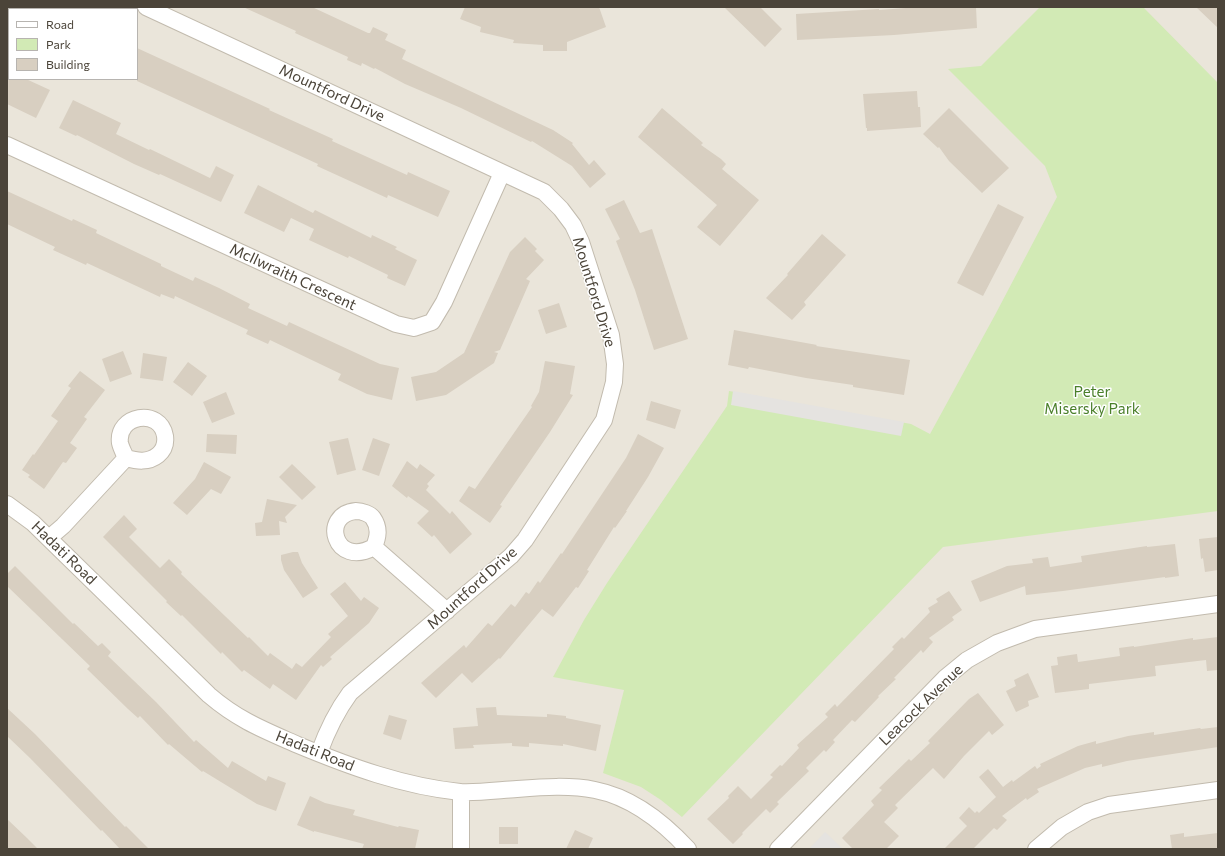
<!DOCTYPE html>
<style>
body{margin:0}
#map{position:relative;width:1225px;height:856px;overflow:hidden;background:#f6f3ec;font-family:Commissioner,sans-serif}
canvas{display:block}
.frame{position:absolute;inset:0;border:8px solid #4b4439;pointer-events:none}
.legend{position:absolute;left:8px;top:8px;width:130px;height:72px;box-sizing:border-box;background:#fff;border:1px solid #b7b4b0;margin:0;padding:5px 7px;list-style:none;font-size:12px;color:#4b4439}
.legend li{display:flex;align-items:center;gap:8px;height:20px}
.legend b{width:20px;border:1px solid #b7b4b0}
</style>
<div id="map">
<canvas width="1225" height="856"></canvas>
<div class="frame"></div>
<ul class="legend">
<li><b style="height:5px;background:#fff"></b>Road</li>
<li><b style="height:11px;background:#d2eab5"></b>Park</li>
<li><b style="height:11px;background:#d8cfc1"></b>Building</li>
</ul>
</div>
<script>
const g = document.querySelector('canvas').getContext('2d');
g.lineJoin = 'round';
function paint(path, color) {
  g.fillStyle = color;
  g.fill(path, 'evenodd');
}
function stroke(path, color, width, dash) {
  g.strokeStyle = color;
  g.lineWidth = width;
  g.lineCap = dash ? 'butt' : 'round';
  g.setLineDash(dash || []);
  g.stroke(path);
}
function write(font, color, halo, rows, align = 'center') {
  g.font = font + ' Commissioner,sans-serif';
  g.lineWidth = 3;
  g.setLineDash([]);
  g.textBaseline = 'middle';
  g.strokeStyle = halo;
  g.fillStyle = color;
  for (const [text, x, y, turn = 0] of rows) {
    g.save();
    g.translate(x, y);
    g.rotate((+turn || 0) * Math.PI / 180);
    g.textAlign = isNaN(turn) ? turn : align;
    if (halo) g.strokeText(text, 0, 0);
    g.fillText(text, 0, 0);
    g.restore();
  }
}
const residential = new Path2D(`
 M7 7H1218V849H7ZM9 9H137V79H9Z`);
const green = new Path2D(`
 M1040 7H1143L1218 83V511L943 547 682 817 661 800 641 787 603 773 624 690 553 677 584 620 607 583 727 406 729 391 911 424 930 434 995 315 1057 197 1045 166 948 69 981 66Z`);
const parking = new Path2D(`
 M733 391 904 422 901 436 731 405Z
 M825 832 843 849H809Z`);
const building = new Path2D(`
 M243 7H312L368 33H370L373 27 388 34 385 40 406 50 402 59 553 130 573 143 572 144 589 165 594 160 606 174 590 188 572 166 532 141 531 142 461 108 405 84 375 68 374 69 362 63 361 66 347 60 348 57 295 33 296 31Z
 M465 7H539V8L599 7 606 27 567 42V51H543V45L513 43 514 40 480 32 481 27 460 19Z
 M724 7H760L782 29 765 47Z
 M919 7H976L977 28 894 35 797 40 796 14 879 9V10Z
 M1196 7H1218V28Z
 M137 48 270 109 269 110 333 139 332 141 407 175 408 172 450 191 438 217 388 195 387 198 317 166 318 164 137 81Z
 M7 79H26L50 90 36 118 7 104Z
 M917 91 918 107H920L921 127 867 131V128H866L863 94Z
 M73 100 121 123 116 134 149 150 150 149 210 178 216 166 234 175 221 202 160 174 159 175 134 164 77 135 76 136 59 128Z
 M662 108 703 143 701 145 721 159 726 164 722 169 759 200 720 246 697 227 717 205 638 137Z
 M949 108 1009 168 982 193 949 161 939 147 938 148 923 134Z
 M258 185 313 213 315 210 371 238 372 235 397 247 395 249 417 260 405 286 387 278 388 275 349 256 348 258 309 240 314 229 291 218 284 232 244 213Z
 M7 191 72 221 73 219 97 230 96 233 161 264V266L193 281 195 277 219 288 250 304 248 308 287 326 289 322 380 364 399 368 392 400 367 394 338 380 341 374 270 340 268 344 246 334 248 330 175 296 174 299 161 294 160 297 87 263 86 265 53 250 55 247 7 224Z
 M624 200 640 233 652 229 688 339 654 350 635 290 616 241 620 239 605 209Z
 M998 204 1024 217 983 296 957 283Z
 M822 234 846 255 804 302 806 305 792 320 766 298 788 275 787 274Z
 M525 237 537 249 535 251 544 260 526 279 530 281 500 350 494 352 498 353 494 363 446 395 416 401 411 377 436 372 464 353 510 252Z
 M559 303 567 327 546 334 538 310Z
 M734 330 817 345 816 346 910 360 904 395 853 387V385L806 378 749 367 748 369 728 365Z
 M123 351 132 374 110 382 102 359Z
 M143 353 167 357 163 381 140 378Z
 M545 361 575 366 570 394 573 395 550 432 500 505 502 506 490 523 459 501 469 486 475 489 532 407 531 406 539 392Z
 M188 362 207 376 192 396 173 382Z
 M80 371 105 390 84 417 87 419 70 443 77 448 66 463 63 462 44 489 28 477 30 475 22 470 33 454 34 455 58 421 51 416 71 388 68 386Z
 M226 392 235 414 212 423 203 402Z
 M651 401 681 410 675 429 646 420Z
 M207 434 237 435 236 454 206 452Z
 M638 434 664 448 648 477 626 511H627L615 528 614 527 587 570 589 571 578 588 576 587 553 617 542 609 500 659 499 658 472 683 462 673 436 698 421 683 464 645 466 648 488 623 492 626 511 604 515 607 526 592 529 594 538 581 540 583 561 553 562 554 626 458Z
 M348 438 356 470 337 475 329 442Z
 M373 438 390 444 379 476 362 470Z
 M407 461 417 469 420 464 435 475 427 484 429 486 426 490 450 514 452 511 472 534 450 554 434 535 432 537 417 523 429 511 408 496 407 498 392 486Z
 M204 462 231 477 221 494 211 489 187 515 173 503 195 479Z
 M292 464 316 487 302 500 279 477Z
 M267 499 297 505 285 517 287 523 279 521 280 535 256 536 255 523 262 522Z
 M124 515 137 529 129 537 160 568 169 559 182 572 181 574 248 638 249 637 268 656 270 653 292 669 296 663 302 667 331 637 328 634 348 616 330 594 345 582 361 601 364 597 379 608 369 623 330 657 332 659 323 667 321 665 296 700 273 684 270 689 244 670 242 672 222 652 221 654 182 615 181 616 166 602 167 601 103 537Z
 M1218 537V570L1205 572 1203 558 1201 559 1199 539Z
 M1175 544 1179 576 1165 578V577L1063 591 1026 595 1025 586 980 602 971 581 1007 566 1033 563 1032 559 1048 557 1050 567 1082 562 1081 556 1147 546V547Z
 M293 552H298L302 563 318 588 303 598 284 570 281 560V555Z
 M15 566 73 624 74 623 98 646 102 643 111 652 108 656 156 702 194 742 196 740 228 768 232 761 266 781 268 776 286 783 276 811 257 804 203 771 202 772 169 744 168 745 140 716 138 718 128 709 87 669 90 666 7 586V574Z
 M949 591 962 610 952 617 954 620 929 638 933 642 923 653 921 650 894 678 896 679 878 696 879 697 855 722 852 720 833 740 835 742 826 752 824 750 806 768 809 771 777 802 779 804 770 813 766 809 742 833 743 834 733 844 707 819 729 798 728 796 738 786 751 799 773 777 770 775 780 765 782 766 799 748 797 745 828 717 825 714 835 704 837 707 894 649 892 647 902 637 904 639 930 612 928 608 938 602 936 599Z
 M1218 637V670L1207 671 1206 660 1155 666 1156 676 1089 684V689L1055 693 1051 666 1058 665 1057 657 1077 654 1078 662 1120 656 1119 648 1134 646V647L1193 638V640Z
 M1028 673 1039 697 1028 701 1029 706 1016 712 1006 691 1016 686 1014 680Z
 M978 693 1004 725 992 735 989 731 964 756 944 779 933 768 895 805 898 808 884 822 899 836 886 849H853L842 838 874 805 871 801 882 790 879 788 909 759 911 761 930 743 928 741 969 699Z
 M496 707 497 715 547 717V714L566 716V718L601 725 596 751 563 744V746L529 743V747L512 746V743L473 745 474 748 455 749 453 728 478 726 476 708Z
 M7 708 35 734 125 827 126 826 149 849H120L102 830 101 831 30 758 7 736Z
 M389 715 407 720 401 740 383 734Z
 M1218 727V747L1127 761 1102 767V764L1085 768 1037 789 1039 792 1027 800 1026 798 1002 816 1007 820 997 830 994 828 973 849H944L967 826 959 818 969 807 975 813 977 811 979 813 996 797 979 777 988 769 1003 787 1012 780 1013 782 1035 766 1037 769 1041 766 1040 764 1078 746 1096 741V744L1128 736 1154 732V735L1200 728 1201 729Z
 M310 796 325 803 355 810 353 815 398 827 399 826 419 830 415 849H362L364 844 314 831V832L297 825Z
 M7 819 27 838 38 849H7Z
 M499 827H518V844H499Z
 M575 830 593 838 588 849H566Z
 M1184 833V837L1218 833V849H1172L1170 835Z`);
const minor = new Path2D(`
 M146 7 544 192 561 209 573 225 581 242 611 335 615 364 614 382 604 420 525 540 511 556 350 693C336 712 327 731 319 753
 M7 145 396 324 414 328 432 322 444 302 502 173
 M7 504 33 523 209 695C238 720 264 730 298 745 351 767 403 786 460 792 477 793 500 790 517 789 543 787 570 785 595 790 631 797 664 823 688 849
 M49 538 63 526 126 458C137 461 148 463 158 455 164 450 166 443 165 436 160 407 116 415 120 443 121 448 124 453 126 458
 M374 547C334 569 320 514 356 511 362 511 370 514 373 518 380 528 378 537 374 547L447 611
 M461 849V792
 M778 849 945 678 967 660 997 643 1035 629 1218 604
 M1036 849 1062 827 1088 812 1109 805 1218 790`);
const streetNames = [
 ["Mountford Drive",332,93,25],
 ["McIlwraith Crescent",293,277,25],
 ["Mountford Drive",594,292,73],
 ["Hadati Road",64,553,44],
 ["Mountford Drive",472,588,-42],
 ["Leacock Avenue",921,705,-44],
 ["Hadati Road",315,751,22]
];
const parkNames = [
 ["Peter",1092,392],
 ["Misersky Park",1092,409]
];
paint(residential, '#eae5da');
paint(green, '#d2eab5');
paint(parking, '#e5e3e0');
paint(building, '#d8cfc1');
stroke(minor, '#c2bbae', 18);
stroke(minor, '#fff', 16);
write('15px', '#4b4439', '#fff', streetNames);
write('15px', '#4a7f2a', '#fff', parkNames);
</script>
